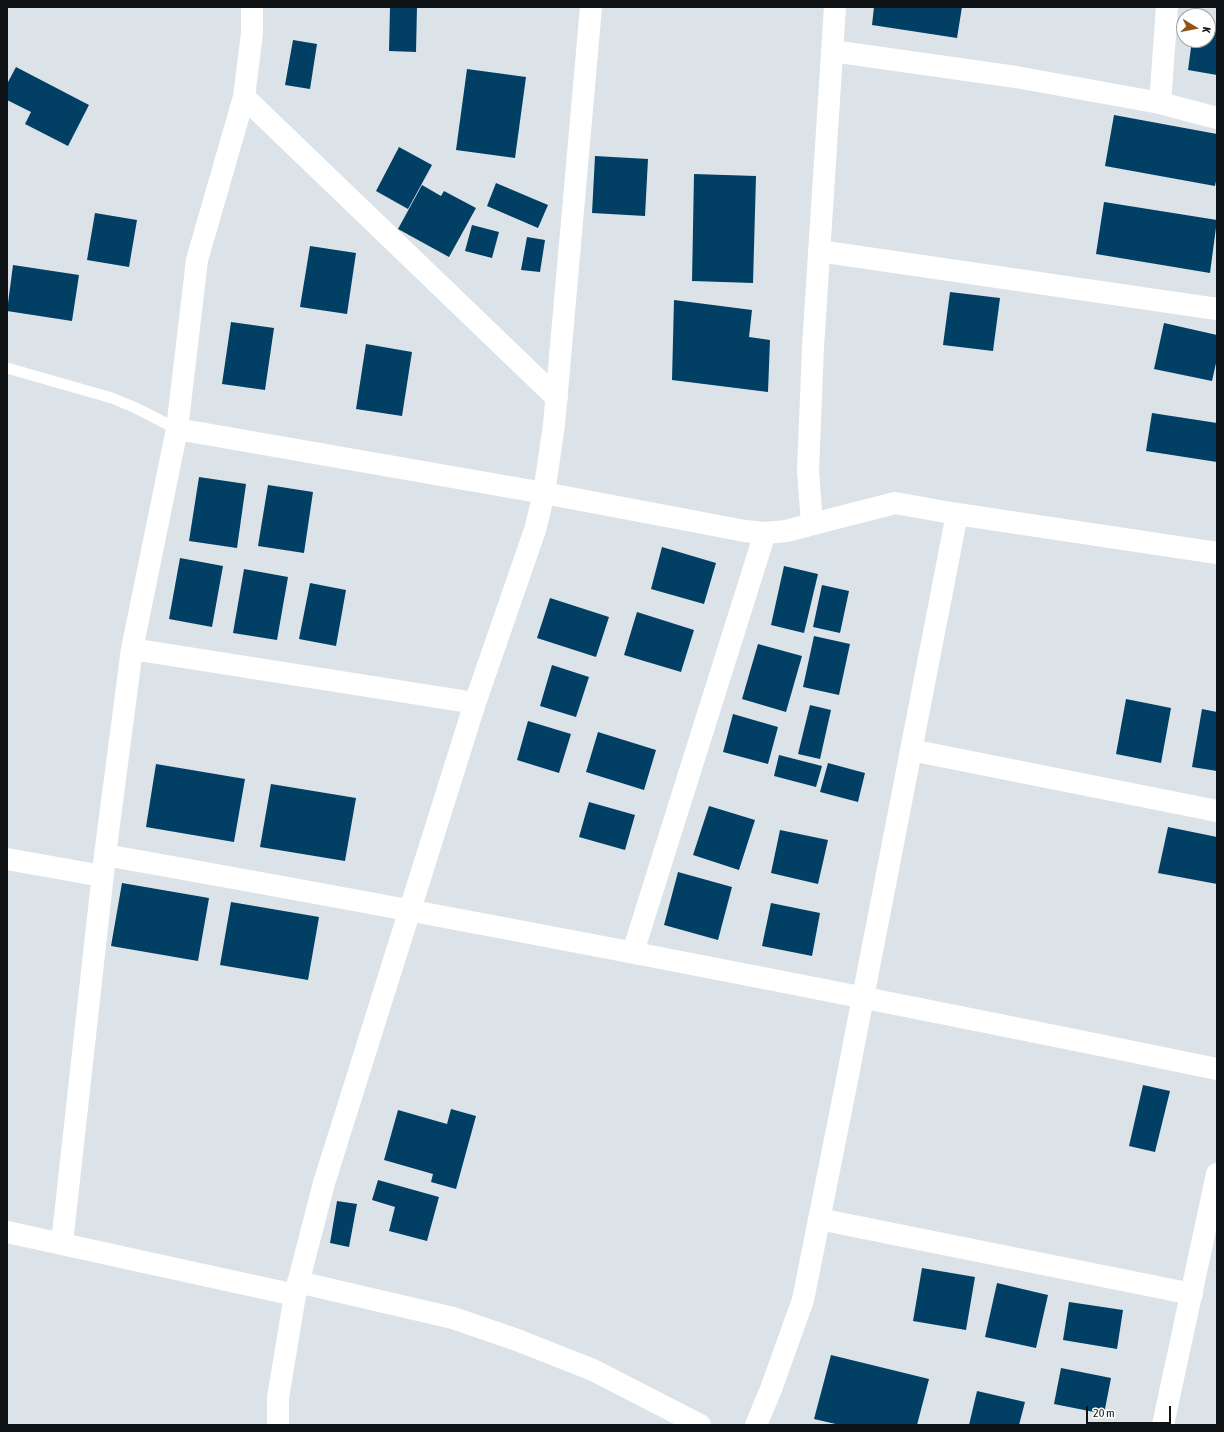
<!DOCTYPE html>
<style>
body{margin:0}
#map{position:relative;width:1224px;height:1432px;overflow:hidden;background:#dbe3e9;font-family:"Asap Condensed",sans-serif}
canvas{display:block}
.frame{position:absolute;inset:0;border:8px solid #101315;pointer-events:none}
.north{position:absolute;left:1176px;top:8px;width:40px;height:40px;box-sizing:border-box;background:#fff;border:1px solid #9fa1a1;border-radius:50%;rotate:100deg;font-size:11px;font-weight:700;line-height:16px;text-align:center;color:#101315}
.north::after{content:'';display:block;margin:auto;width:14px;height:18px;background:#8f5512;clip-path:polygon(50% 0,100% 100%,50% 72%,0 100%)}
.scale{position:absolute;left:1086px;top:1406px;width:85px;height:18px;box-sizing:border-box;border:2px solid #101315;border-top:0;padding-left:5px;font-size:12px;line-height:14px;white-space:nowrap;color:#101315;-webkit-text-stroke:3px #fff;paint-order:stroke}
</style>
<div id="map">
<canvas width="1224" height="1432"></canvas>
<div class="frame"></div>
<div class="north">K</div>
<div class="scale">20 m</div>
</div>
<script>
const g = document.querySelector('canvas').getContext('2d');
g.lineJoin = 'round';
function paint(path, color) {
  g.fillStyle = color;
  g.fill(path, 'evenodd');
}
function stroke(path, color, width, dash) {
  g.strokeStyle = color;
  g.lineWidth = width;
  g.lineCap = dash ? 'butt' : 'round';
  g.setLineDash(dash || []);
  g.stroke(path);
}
const building = new Path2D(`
 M390 7H417L416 52 389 51Z
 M874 7H962L957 38 872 25Z
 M1208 26 1217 28V75L1188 70 1192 40H1208Z
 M293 40 317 44 310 89 285 85Z
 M16 67 89 105 68 146 25 124 31 112 7 100V84Z
 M467 69 526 77 515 158 456 150Z
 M1114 115 1217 134V176L1215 186 1105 166Z
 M399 147 432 165 408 209 376 191Z
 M595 156 648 159 645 216 592 213Z
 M694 174 756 176 753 283 692 281Z
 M496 183 548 205 538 228 487 206Z
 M422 185 441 196 444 191 476 208 449 257 398 229Z
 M1104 202 1217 220 1210 273 1096 254Z
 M95 213 137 220 129 267 87 260Z
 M472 225 499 232 492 258 465 251Z
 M527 237 545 240 540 272 521 270Z
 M310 246 356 253 347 314 300 307Z
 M13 265 79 275 72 321 7 311Z
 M950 292 1000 298 993 351 943 345Z
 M674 300 752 310 749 337 770 340 768 392 672 380Z
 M231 322 274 328 265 390 222 384Z
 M1164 323 1217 335V359L1212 381 1154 369Z
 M366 344 412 352 402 416 356 409Z
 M1152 413 1217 423V462L1146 451Z
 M199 477 246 484 237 548 189 541Z
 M268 485 313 492 304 553 258 546Z
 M662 547 716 563 704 604 651 589Z
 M180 558 223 566 212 627 169 619Z
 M784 566 818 574 804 633 771 625Z
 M244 569 288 577 277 640 233 633Z
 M310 583 346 590 336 646 299 639Z
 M822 585 849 591 840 633 813 627Z
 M550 598 609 617 596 657 537 638Z
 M637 612 694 630 681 672 624 655Z
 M814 636 850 644 839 695 803 687Z
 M758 644 802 656 786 712 742 699Z
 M552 665 589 677 576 717 540 706Z
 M1126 699 1171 708 1161 763 1116 754Z
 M810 705 831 710 820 759 798 754Z
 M1202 709 1217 712V771L1192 767Z
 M733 714 778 727 768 764 723 752Z
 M528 721 571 734 559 773 517 760Z
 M598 732 656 750 644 790 586 772Z
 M779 755 822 766 816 787 774 776Z
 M828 763 865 773 858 802 820 792Z
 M156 764 245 779 234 842 146 827Z
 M271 784 356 798 345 861 260 847Z
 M589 802 635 815 625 850 579 837Z
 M709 806 755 820 739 870 693 855Z
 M1168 827 1217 837V884L1158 873Z
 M780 830 828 840 818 884 771 873Z
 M678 872 732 887 718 940 664 925Z
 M122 883 209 898 198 961 111 946Z
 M231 902 319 917 308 980 220 965Z
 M771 903 820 913 812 956 762 946Z
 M1143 1085 1170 1091 1155 1152 1129 1146Z
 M451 1109 476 1116 456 1189 431 1182 433 1174 384 1160 398 1110 447 1124Z
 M378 1180 439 1197 427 1241 389 1231 395 1207 372 1200Z
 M337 1201 357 1204 349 1247 330 1243Z
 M922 1268 975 1277 966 1330 913 1321Z
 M997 1283 1048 1295 1036 1348 985 1337Z
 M1069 1302 1123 1310 1117 1349 1063 1340Z
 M831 1355 929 1379 917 1425H840L814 1419Z
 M1061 1368 1111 1378 1104 1414 1054 1404Z
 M977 1391 1025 1402 1019 1425H969Z`);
const service = new Path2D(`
 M7 368 112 398 136 408 177 429`);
const minor = new Path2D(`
 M832 51 1016 77 1160 103 1217 118
 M244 97 557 398
 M1160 103 1167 7
 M819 251 1217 309
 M177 429 544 493 745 531 765 533 786 531 895 503 957 514 1217 553
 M812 524 808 471 813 347 835 7
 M132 649 475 703
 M911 750 1217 811
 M105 855C477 921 847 993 1217 1069
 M7 859 102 876
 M633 952 765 533
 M819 1219 1192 1294
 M7 1232 295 1295
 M62 1243 105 855 132 649 177 429 197 260 244 97 252 33V7
 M298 1282 453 1318 517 1340 593 1370 700 1425
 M278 1425V1398L295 1295 324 1183 475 703 535 530 544 493 554 425 591 7
 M756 1425 771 1389 803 1300 846 1085 957 514`);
const primary = new Path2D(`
 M1163 1425 1217 1174`);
paint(building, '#014064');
stroke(service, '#fff', 11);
stroke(minor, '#fff', 22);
stroke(primary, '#fff', 22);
</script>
